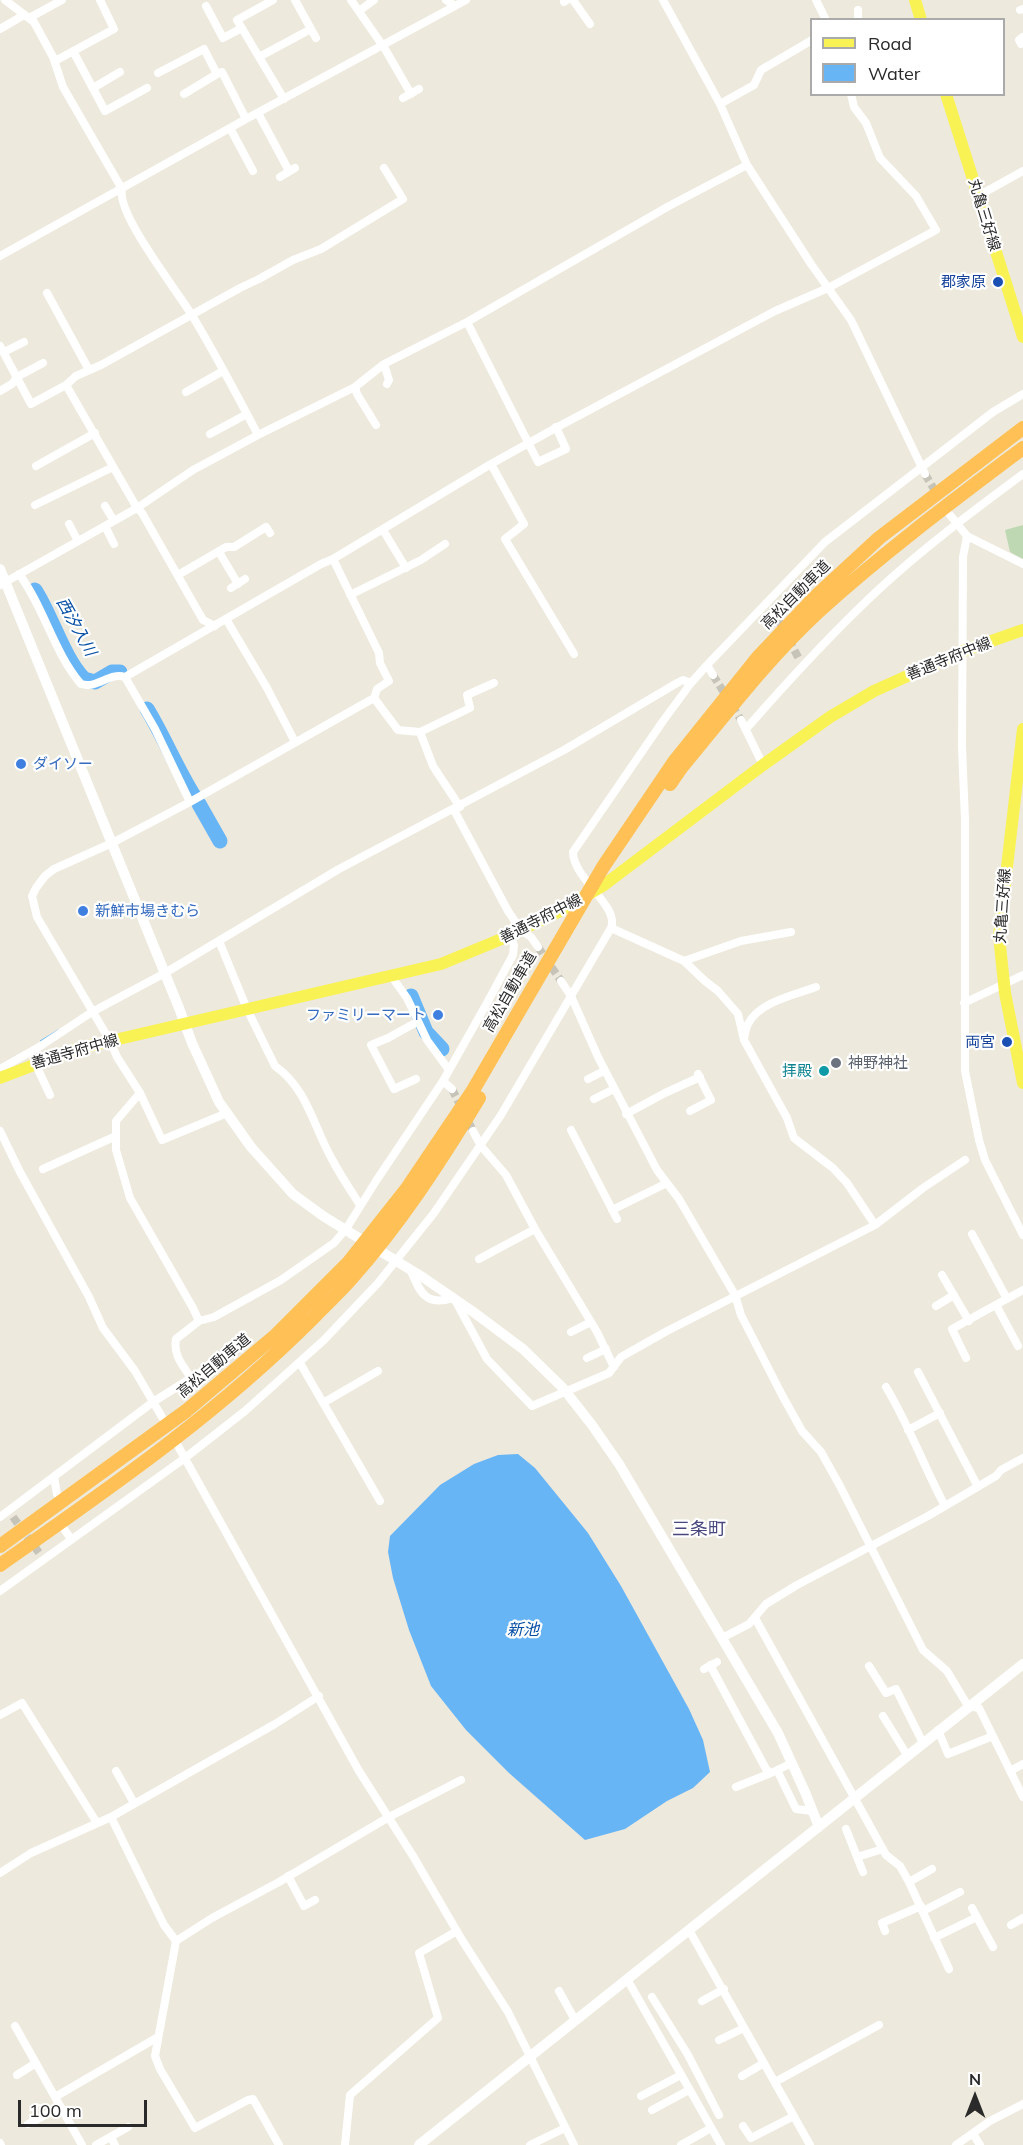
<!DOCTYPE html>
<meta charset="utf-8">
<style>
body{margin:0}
#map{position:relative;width:1023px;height:2145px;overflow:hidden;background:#ede9dc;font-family:Mulish,sans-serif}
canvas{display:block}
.legend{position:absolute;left:810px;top:18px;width:195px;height:78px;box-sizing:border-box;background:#fff;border:2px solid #aaa;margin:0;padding:8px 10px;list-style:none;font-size:18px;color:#2a2a2a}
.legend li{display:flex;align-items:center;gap:12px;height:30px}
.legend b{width:30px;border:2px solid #aaa}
.north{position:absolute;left:945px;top:2067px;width:60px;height:60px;-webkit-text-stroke:4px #fff;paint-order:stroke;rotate:0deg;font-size:16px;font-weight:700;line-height:24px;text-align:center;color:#2a2a2a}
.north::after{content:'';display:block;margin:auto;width:21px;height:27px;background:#2a2a2a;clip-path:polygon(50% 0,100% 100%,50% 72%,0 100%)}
.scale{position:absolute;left:18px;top:2100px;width:129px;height:27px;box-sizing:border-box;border:3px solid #2a2a2a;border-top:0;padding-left:8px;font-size:18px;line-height:21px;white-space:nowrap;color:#2a2a2a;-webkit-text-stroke:4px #fff;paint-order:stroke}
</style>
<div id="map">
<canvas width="1023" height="2145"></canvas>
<ul class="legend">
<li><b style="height:8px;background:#f9f255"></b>Road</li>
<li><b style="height:16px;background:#68b5f6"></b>Water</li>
</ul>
<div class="north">N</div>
<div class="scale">100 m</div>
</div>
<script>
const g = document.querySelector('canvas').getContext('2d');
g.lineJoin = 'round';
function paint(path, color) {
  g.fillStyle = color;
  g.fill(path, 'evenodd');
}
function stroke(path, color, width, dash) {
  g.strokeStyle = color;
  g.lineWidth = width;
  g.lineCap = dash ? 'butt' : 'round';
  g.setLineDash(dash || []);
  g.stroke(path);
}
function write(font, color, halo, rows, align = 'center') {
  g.font = font + ' Mulish,"Noto Sans JP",sans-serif';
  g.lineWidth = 4.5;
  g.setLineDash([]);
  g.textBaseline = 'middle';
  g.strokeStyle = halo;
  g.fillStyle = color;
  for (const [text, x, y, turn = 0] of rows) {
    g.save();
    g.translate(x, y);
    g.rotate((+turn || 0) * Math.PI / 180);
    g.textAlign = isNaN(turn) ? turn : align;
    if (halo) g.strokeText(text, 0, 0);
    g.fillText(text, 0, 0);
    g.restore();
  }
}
const cemetery = new Path2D(`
 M1023 525V559L1010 552 1005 530Z`);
const water = new Path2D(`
 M518 1454 535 1468 588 1533 621 1586 689 1709 703 1740 710 1772 693 1788 667 1801 625 1829 585 1840 509 1773 466 1730 431 1686 409 1630 393 1578 388 1552 390 1536 440 1485 474 1464 498 1455Z`);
const stream = new Path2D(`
 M41 1041 59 1030`);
const river = new Path2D(`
 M35 590C52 616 63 657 84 679L95 682 112 672H120
 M147 709C164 737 176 767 194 796
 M199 804 220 841
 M411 996 426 1032 442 1049`);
const streetTunnel = new Path2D(`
 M925 474 938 496
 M772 608 799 659
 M713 675 741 720
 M538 947 561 981
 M452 1089 473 1131
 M13 1517 40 1554`);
const street = new Path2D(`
 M5 0 34 22 53 57 63 87 122 189C116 214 179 293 193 317 216 355 237 395 258 435
 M273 0 237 20 284 99
 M351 0 385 49 411 94
 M446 0 455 6
 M573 0 590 24
 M663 0 720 104 747 165 811 264 851 320 925 474
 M816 0 826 20
 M564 2 567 0
 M206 6 223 38 242 28
 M1020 10 1023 9
 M359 11 374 0
 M29 18 62 0
 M858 20V10
 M0 29 24 15
 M311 29 316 38
 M1021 44 1019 40 1023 37
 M73 51 105 111 147 88
 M259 57 311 29 295 0
 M55 61 114 29 100 0
 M158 73 204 49 217 74 222 72 246 119
 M93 88 120 72
 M184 94 217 74
 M403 98 419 89
 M720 104 754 85 761 70 812 40
 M258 113 289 171
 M230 128 253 171
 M280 177 295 168
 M978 196 1023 171
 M0 256 246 119 466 0
 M47 293 89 370
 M467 322 538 462 566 449 556 427
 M0 346 31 404 66 385 76 376 101 365 240 288 259 279 293 260 321 249 403 199 384 168
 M4 352 24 342
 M384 364 389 380 387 384
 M66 385 137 508 142 513 203 620 215 626
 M355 387 357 394 376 425
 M0 391 12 384 17 377 43 363
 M186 392 223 371
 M210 434 247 414
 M491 464 524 524 505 539 574 654
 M36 466 95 433
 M35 505 113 467
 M105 506 114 521
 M950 515 967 536 1023 564
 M69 524 78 541
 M105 526 114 544
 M383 530 406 568
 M967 536 963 557 962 747 965 820V1071L979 1140 985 1160 1023 1235
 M219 552 238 584
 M333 559 379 653 380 663 389 681 377 689 374 698 190 802 112 843 54 869 45 876 36 888 32 896 37 917 110 1041 117 1057 140 1093 116 1121V1150L130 1198 193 1308 199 1321 214 1317 281 1280 334 1243 346 1229 376 1181 443 1081 487 1003 513 955 514 945 510 935
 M19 574C44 607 54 653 81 684 98 689 109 672 125 677L321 564 333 559 491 464 552 430 775 311 828 288 936 230 916 196 880 158 866 123 854 107 851 94
 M178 575 226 547H234L266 527 270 533
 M0 585 137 508 193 470 258 435 355 387 384 364 467 322 669 206 747 165
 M231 588 245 579
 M350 595 421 560 445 544
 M226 619 267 688 295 742
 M707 665 713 675
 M125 677 155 729 190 802
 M374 698 398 730 420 732 433 766 460 807
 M741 720 763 765
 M746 729C788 681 830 635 876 592 922 549 973 511 1023 474
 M420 732 470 708 467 695 494 683
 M454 810 508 911 521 930 531 937 538 947
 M611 928 684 961 705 981 718 991 738 1014 744 1040 787 1118 794 1138 833 1168 847 1183 875 1225
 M219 941 247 1009 275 1066C308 1089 314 1129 333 1161 341 1176 351 1191 360 1205
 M684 961 741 941 791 932
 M392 977 407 998 427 1040 449 1070
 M561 981 571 996 598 1057 657 1170 679 1199 735 1295 741 1315 782 1395 802 1431 821 1452 840 1486 923 1650 947 1671 968 1706 979 1708 1023 1797
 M964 1003 1023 975
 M744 1038C745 1034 746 1028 748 1024 759 1002 794 995 816 987
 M35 1063 50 1095
 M0 1069 39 1047 92 1012 165 973 339 869 564 750 677 683 683 680 691 683
 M416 1079 394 1089 371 1045 388 1038 417 1022
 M588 1079 604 1071
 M443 1081 452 1089
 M140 1093 162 1140 227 1113
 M594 1099 614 1089
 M690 1111 711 1100 698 1074
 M626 1114 665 1093 700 1077
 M571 1130 617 1219
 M0 1131 20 1172 89 1297 103 1328 135 1371 162 1417
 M473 1131 481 1146 506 1175 535 1229 597 1332 614 1367
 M43 1169 116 1136
 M612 1210 667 1183
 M972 1234 1007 1299
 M479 1259 535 1229
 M410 1269C420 1292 425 1307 454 1298L487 1359 532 1406 609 1373 621 1357 667 1331 875 1225 923 1188 965 1160
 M942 1275 969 1321
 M996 1305 1018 1346
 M936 1306 954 1295
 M571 1332 591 1322
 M587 1358 606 1349
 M966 1358 952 1329 1023 1290
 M300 1363 380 1501
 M918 1372 978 1487
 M191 1378 208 1368
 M886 1387C909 1425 924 1467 945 1506
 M323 1403 378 1371
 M908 1430 940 1413
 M178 1446 359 1771 413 1856 462 1940 508 2012 574 2145
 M54 1477 57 1494
 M0 1517 153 1402 191 1378C182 1364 173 1355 176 1339L199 1321
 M64 1529 71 1539
 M0 1591 185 1458 245 1411 324 1340 378 1283 434 1213 501 1115 611 928C620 906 573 879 573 852L663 721 691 683 707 665 825 542 993 412 1023 394
 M755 1618 886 1855 900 1866 909 1882 949 1969
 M722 1638 749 1624 766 1604 797 1585 928 1516 996 1476 1001 1470 1023 1458
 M710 1665 766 1769 771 1773 792 1763
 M869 1666 886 1693 896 1689 923 1743
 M704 1669 717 1662
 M0 1715 22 1703 97 1823
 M883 1716 907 1755
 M938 1730 948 1754 993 1736
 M777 1770 796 1809 812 1811
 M116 1771 134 1803
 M1010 1771 1023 1764
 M736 1787 771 1773
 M111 1817 164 1925 176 1941 155 2056 160 2069 195 2128 248 2100 253 2099 279 2145
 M846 1829 863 1872
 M857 1857 883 1849
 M0 1873 31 1853 111 1817 275 1724 319 1696
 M288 1876 304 1906 315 1900
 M909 1882 932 1869
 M972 1908 993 1947
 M923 1911 960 1892
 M1011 1925 1023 1918
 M689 1930 810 2145
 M885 1931 882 1923 921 1906
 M934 1938 977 1917
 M176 1941 212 1918 279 1882 389 1817 461 1780
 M627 1979 721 2145
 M559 1991 575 2020
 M652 1997 688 2055 719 2115
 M702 2001 724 1989
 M15 2026 82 2145
 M719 2040 744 2028
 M17 2075 36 2063
 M742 2076 764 2063
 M775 2082 879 2025
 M641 2096 681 2075
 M55 2097 158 2037
 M652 2110 689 2090
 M28 2124 61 2107
 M743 2126 751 2138 794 2116
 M973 2134 980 2145
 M111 2137 115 2145
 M0 2143 1 2145
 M96 2145 128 2127
 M345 2145 350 2095 438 2018 419 1953 457 1931
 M530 2145 565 2128
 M681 2145 711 2128
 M956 2145 990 2121 1023 2104`);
const secondary = new Path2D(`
 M0 569 179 1008 192 1043 219 1102 251 1147 293 1194 323 1216 424 1278 472 1311 523 1349 563 1388 592 1425 619 1464 778 1733 805 1792 819 1827
 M419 2145 1023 1664`);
const primary = new Path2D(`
 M915 0 921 20
 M946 94 1023 337
 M1023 729 999 936 1005 993 1023 1083
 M0 1078 76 1049 441 964 504 938 562 910 604 885 763 765 830 717 874 691 963 651 1023 630`);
const highway = new Path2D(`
 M670 784 681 768C725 715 768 658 819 611 884 552 954 500 1023 448
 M0 1546 186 1411 276 1335 348 1263 408 1187 472 1092 603 867 674 762 759 656 814 598 879 538 1023 428
 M0 1565C111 1487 216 1415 313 1318 325 1305 339 1293 351 1279 400 1224 441 1161 479 1098`);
const markers = [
 [998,282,6,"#1a4fb4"],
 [21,764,6,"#3f7fe0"],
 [83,911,6,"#3f7fe0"],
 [438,1015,6,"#3f7fe0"],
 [1007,1042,6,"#1a4fb4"],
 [836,1063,6,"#6b7280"],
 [824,1071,6,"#0f9aa8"]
];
const streetNames = [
 ["丸亀三好線",984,215,73],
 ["高松自動車道",796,595,-45],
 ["善通寺府中線",949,659,-22],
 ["丸亀三好線",1003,906,-86],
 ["善通寺府中線",541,919,-27],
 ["高松自動車道",510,992,-60],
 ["善通寺府中線",75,1052,-16],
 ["高松自動車道",214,1366,-40]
];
const transitNames = [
 ["郡家原",986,282],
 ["両宮",995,1042]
];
const shopNames = [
 ["ダイソー",33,764],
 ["新鮮市場きむら",95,911],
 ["ファミリーマート",426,1015,"right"]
];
const worshipNames = [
 ["神野神社",848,1063]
];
const cultureNames = [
 ["拝殿",812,1071]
];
const waterNames = [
 ["西汐入川",76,627,61],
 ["新池",523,1630]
];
const quarterNames = [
 ["三条町",699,1530]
];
paint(cemetery, '#bdd8b2');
paint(water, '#68b5f6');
stroke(stream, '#68b5f6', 2);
stroke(river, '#68b5f6', 15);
stroke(streetTunnel, '#c6c3b8', 8, [8, 4]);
stroke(street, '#fff', 8);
stroke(secondary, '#fff', 10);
stroke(primary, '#f9f255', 12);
stroke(highway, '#ffc055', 14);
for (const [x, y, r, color] of markers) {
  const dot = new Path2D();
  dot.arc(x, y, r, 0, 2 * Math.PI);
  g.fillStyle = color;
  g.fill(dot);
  stroke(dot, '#fff', 2);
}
write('15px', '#2a2a2a', '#fff', streetNames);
write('15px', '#164399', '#fff', transitNames, 'right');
write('15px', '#366cbe', '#fff', shopNames, 'left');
write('15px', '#5b616d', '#fff', worshipNames, 'left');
write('15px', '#0d838f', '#fff', cultureNames, 'right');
write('italic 16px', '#054ea3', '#fff', waterNames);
write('18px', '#49487e', '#fff', quarterNames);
</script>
